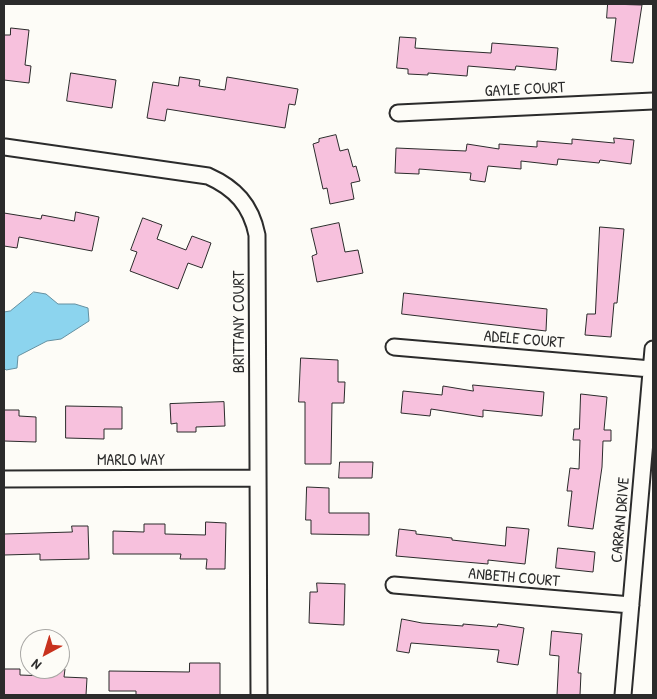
<!DOCTYPE html>
<style>
body{margin:0}
#map{position:relative;width:657px;height:699px;overflow:hidden;background:#fdfcf7;font-family:"Patrick Hand",sans-serif}
canvas{display:block}
.frame{position:absolute;inset:0;border:5px solid #2b2b2b;pointer-events:none}
.north{position:absolute;left:20px;top:629px;width:50px;height:50px;box-sizing:border-box;background:#fdfcf7;border:1px solid #a9a8a5;border-radius:50%;rotate:219deg;font-size:14px;font-weight:700;line-height:20px;text-align:center;color:#2b2b2b}
.north::after{content:'';display:block;margin:auto;width:18px;height:22px;background:#c8321e;clip-path:polygon(50% 0,100% 100%,50% 72%,0 100%)}
</style>
<div id="map">
<canvas width="657" height="699"></canvas>
<div class="frame"></div>
<div class="north">N</div>
</div>
<script>
const g = document.querySelector('canvas').getContext('2d');
g.lineJoin = 'round';
function paint(path, color) {
  g.fillStyle = color;
  g.fill(path, 'evenodd');
}
function stroke(path, color, width, dash) {
  g.strokeStyle = color;
  g.lineWidth = width;
  g.lineCap = dash ? 'butt' : 'round';
  g.setLineDash(dash || []);
  g.stroke(path);
}
function write(font, color, halo, rows, align = 'center') {
  g.font = font + ' "Patrick Hand",sans-serif';
  g.lineWidth = 4.5;
  g.setLineDash([]);
  g.textBaseline = 'middle';
  g.strokeStyle = halo;
  g.fillStyle = color;
  for (const [text, x, y, turn = 0] of rows) {
    g.save();
    g.translate(x, y);
    g.rotate((+turn || 0) * Math.PI / 180);
    g.textAlign = isNaN(turn) ? turn : align;
    if (halo) g.strokeText(text, 0, 0);
    g.fillText(text, 0, 0);
    g.restore();
  }
}
const water = new Path2D(`
 M34 292 46 294 58 304H75L88 308 89 321 61 339 47 341 18 356 17 368 6 370 4 368V312L10 311Z`);
const building = new Path2D(`
 M608 4 642 5 633 63 611 61 616 18H607Z
 M11 28 29 30 25 65 31 66 29 83 4 80V35H10Z
 M400 37 416 38 415 48 443 50 491 53 492 43 558 48 556 70 516 66 515 70 468 66 467 76 428 73V75L408 74V69L397 68Z
 M71 73 116 80 112 108 67 101Z
 M180 77 200 80 199 86 225 90 227 77 298 89 295 105 289 104 285 128 167 109 165 121 147 118 153 82 178 86Z
 M336 135 340 151 348 149 353 167 356 166 360 181 351 183 354 199 330 204 327 188 323 189 313 144 319 142V139Z
 M614 138 634 140 631 164 600 160 599 163 558 159 557 165 521 161V169L488 166 485 182 470 180 471 173 419 169V174L395 173 396 148 466 151 467 144 499 149V144L537 147V141L572 144V139L614 143Z
 M76 212 99 217 92 251 19 237 17 248 4 246V213L41 219 42 215 74 221Z
 M143 218 162 225 157 239 186 250 192 236 211 243 202 268 188 263 178 289 130 271 137 252 131 250Z
 M339 223 345 252 358 250 363 273 317 282 312 256 317 254 311 229Z
 M600 227 624 229 617 303H614L611 337 585 335 587 314H595Z
 M404 293 547 309 546 331 402 314Z
 M301 358 338 360V382H345L344 403H332L331 464H305V402H299Z
 M473 385 544 392 542 416 483 410V417L431 409 430 416 401 413 403 391 442 395 443 386 473 391Z
 M581 394 607 397 604 430H611V441H603L602 467 593 529 568 526 572 491H567L570 468 579 469 580 440H573L574 429H579Z
 M224 402 225 426 196 427V432H177V423L171 424 170 404Z
 M66 406 122 407V429H104V439L66 438Z
 M4 410H19V416L36 417V442L4 441Z
 M340 462H373L372 478H339Z
 M307 487 329 488V513H369V535L311 534V520H306Z
 M206 522 226 523 225 569H206L207 559H180L181 554H113V531L144 532V524H165V534L205 535Z
 M72 526H88L89 559 40 560V554L4 555V534L72 532Z
 M507 527 529 529 525 564 488 560V564L396 556 399 529 416 531V534L452 538V540L505 546Z
 M558 548 595 552 593 572 556 568Z
 M317 583 345 584 344 625 309 623 310 592H317Z
 M402 619 422 623 463 626V624L497 627 498 624 524 628 518 665 497 662 499 650 411 643 409 653 397 651Z
 M552 631 582 634 578 673H581L580 695H557L559 656 550 655Z
 M190 663H220V695H136V691H109V671L189 672Z
 M4 669H20V675L46 676 47 669H65L64 677 87 678 86 695H4Z`);
const street = new Path2D(`
 M398 113 653 101
 M5 147 208 176C235 188 251 205 257 235L259 695
 M394 347 651 369
 M4 479 258 478
 M394 585 631 605
 M623 695 653 349`);
const streetNames = [
 ["GAYLE COURT",525,90,-3],
 ["BRITTANY COURT",240,322,-90],
 ["ADELE COURT",524,340,5],
 ["MARLO WAY",131,461],
 ["CARRAN DRIVE",621,520,-85],
 ["ANBETH COURT",514,578,5]
];
paint(water, '#8cd4ee');
stroke(water, '#6590a0', 1);
paint(building, '#f7c1dd');
stroke(building, '#2b2b2b', 1);
stroke(street, '#2b2b2b', 19);
stroke(street, '#fdfcf7', 15);
write('16px', '#2b2b2b', '#fdfcf7', streetNames);
</script>
